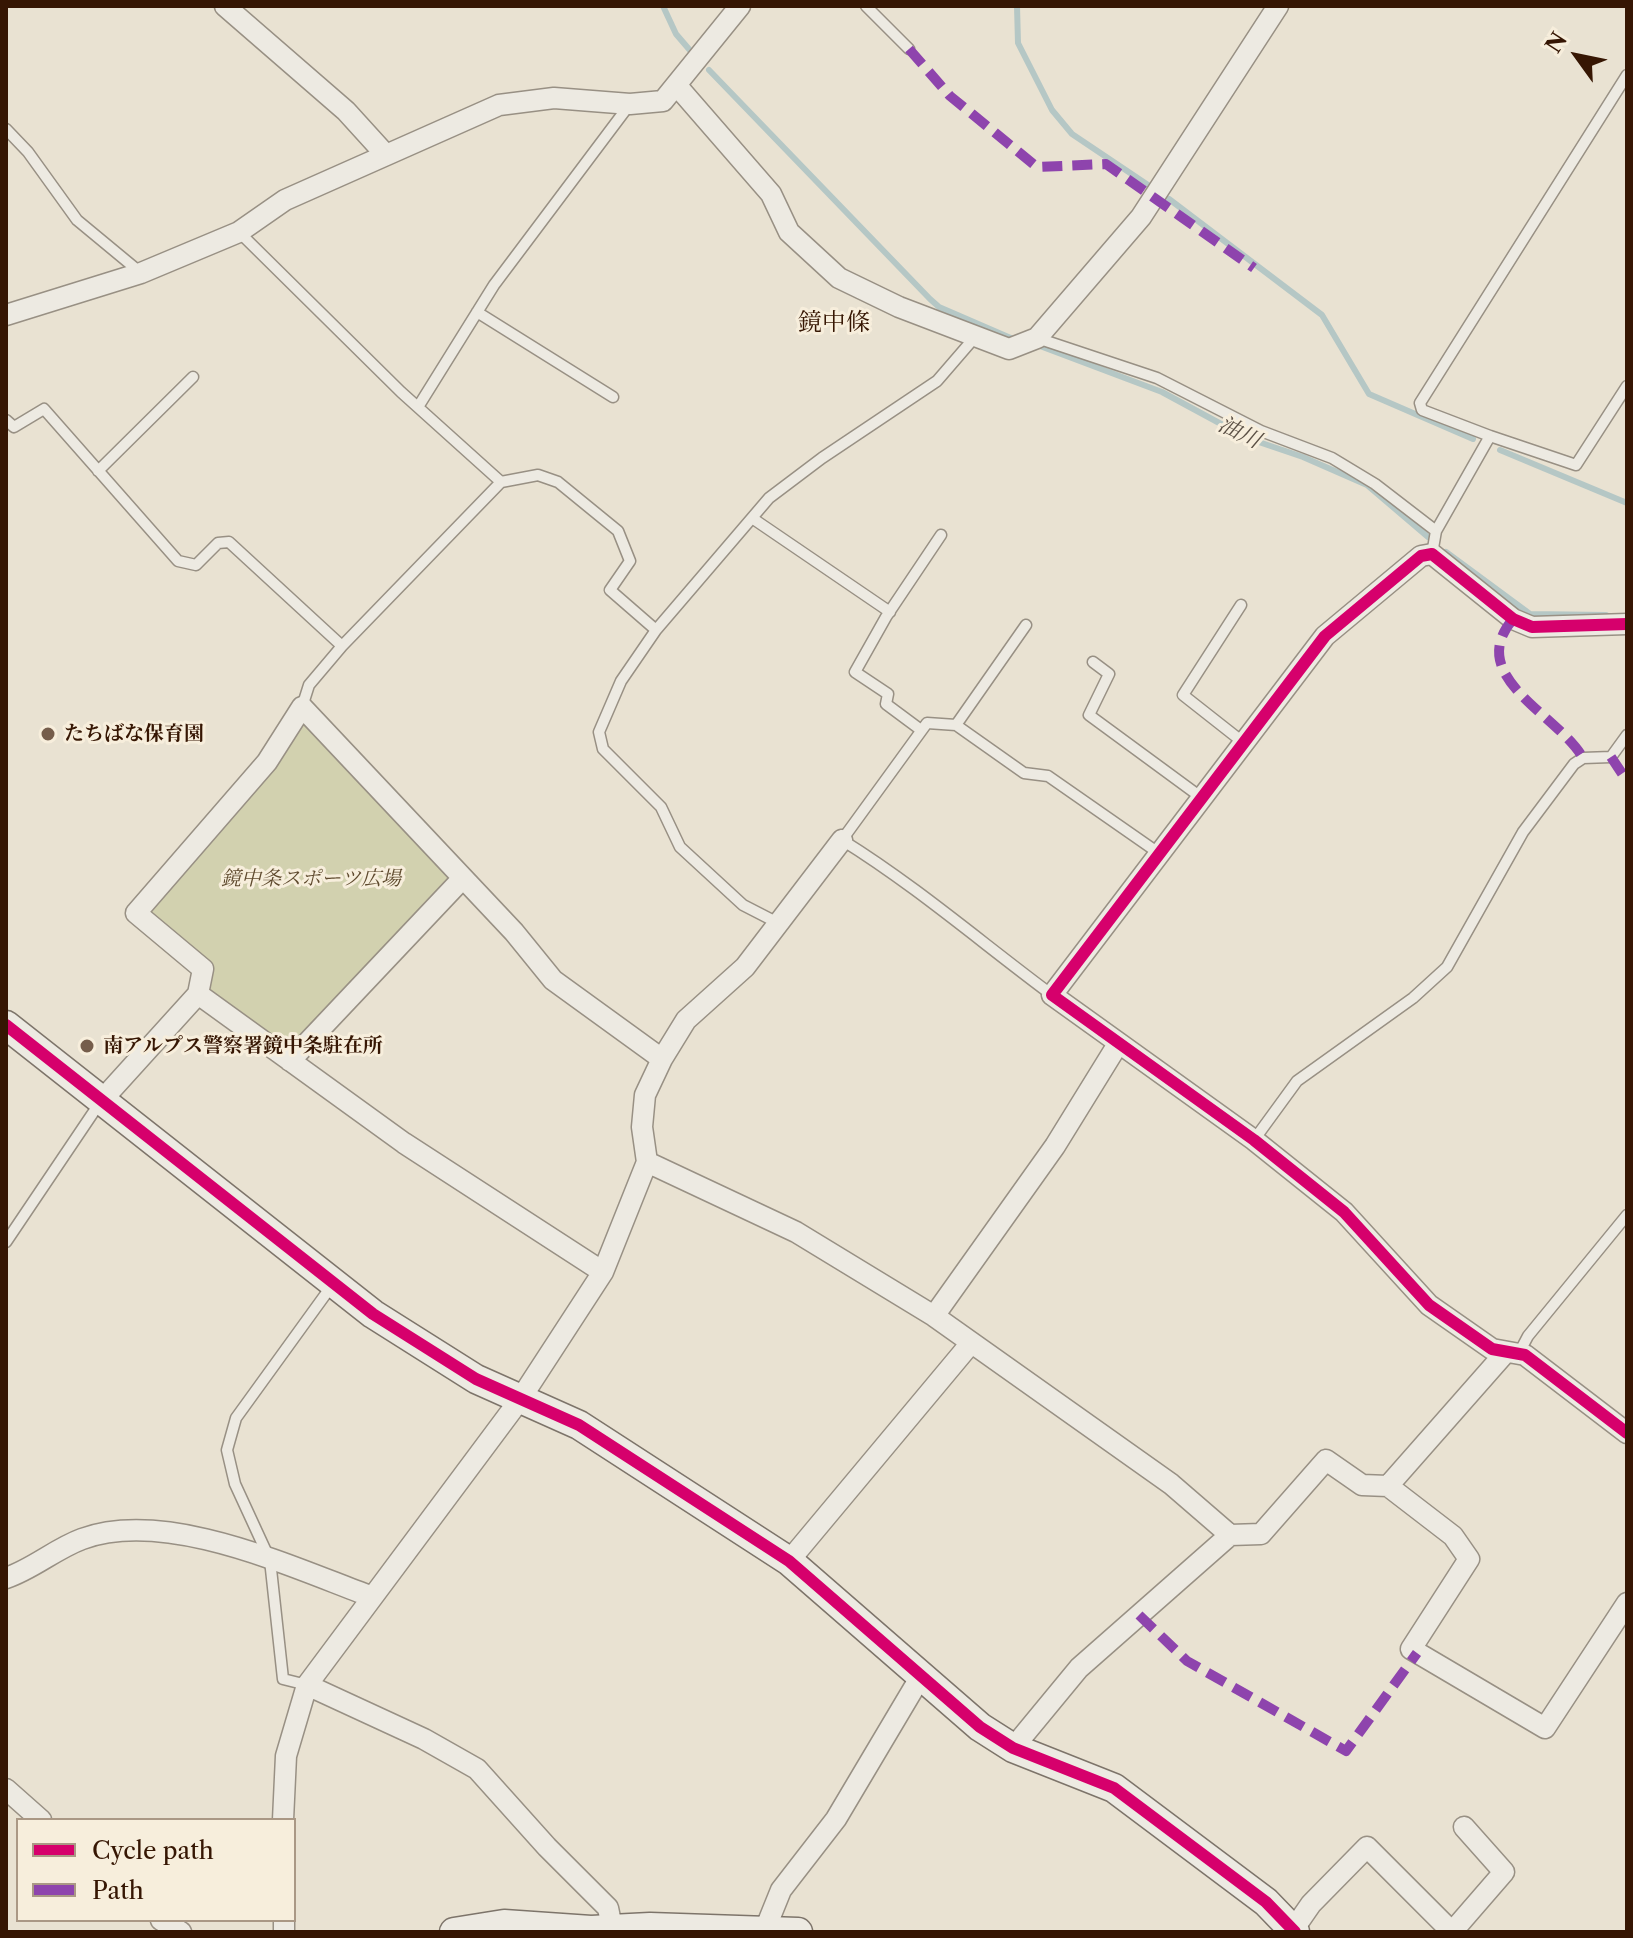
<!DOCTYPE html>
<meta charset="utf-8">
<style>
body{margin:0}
#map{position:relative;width:1633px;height:1938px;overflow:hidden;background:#e9e2d2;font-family:"Libre Caslon Text",serif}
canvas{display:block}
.frame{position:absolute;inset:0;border:8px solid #361603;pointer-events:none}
.legend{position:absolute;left:16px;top:1818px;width:280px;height:104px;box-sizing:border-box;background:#f7eedc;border:2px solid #aa9885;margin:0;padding:10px 14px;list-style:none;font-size:24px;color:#361603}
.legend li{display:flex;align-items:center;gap:16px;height:40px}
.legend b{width:40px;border:2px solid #aa9885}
.north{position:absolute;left:1537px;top:16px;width:80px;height:80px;-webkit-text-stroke:6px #f7eedc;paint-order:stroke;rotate:303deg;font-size:22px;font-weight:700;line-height:32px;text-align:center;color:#361603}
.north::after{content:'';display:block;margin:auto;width:28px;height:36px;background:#361603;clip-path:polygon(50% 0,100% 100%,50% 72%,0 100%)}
</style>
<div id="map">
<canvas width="1633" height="1938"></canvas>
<div class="frame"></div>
<ul class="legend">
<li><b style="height:10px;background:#d6006c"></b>Cycle path</li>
<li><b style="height:10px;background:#8e44ad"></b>Path</li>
</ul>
<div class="north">N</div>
</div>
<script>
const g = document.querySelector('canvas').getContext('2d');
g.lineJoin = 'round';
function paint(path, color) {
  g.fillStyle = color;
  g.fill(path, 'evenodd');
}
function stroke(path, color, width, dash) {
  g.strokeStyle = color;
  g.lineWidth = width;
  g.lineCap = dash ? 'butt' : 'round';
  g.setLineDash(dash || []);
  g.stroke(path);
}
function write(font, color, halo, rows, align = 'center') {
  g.font = font + ' "Libre Caslon Text","Noto Serif JP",serif';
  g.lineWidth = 6;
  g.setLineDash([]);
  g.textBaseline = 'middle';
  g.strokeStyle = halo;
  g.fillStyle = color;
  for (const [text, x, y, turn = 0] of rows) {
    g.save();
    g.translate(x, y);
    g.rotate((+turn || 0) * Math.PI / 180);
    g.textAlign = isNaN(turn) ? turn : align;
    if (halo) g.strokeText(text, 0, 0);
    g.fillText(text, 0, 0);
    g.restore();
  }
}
const green = new Path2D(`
 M309 715 462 879 290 1061 198 994 203 969 136 913Z`);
const stream = new Path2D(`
 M663 6 676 34 694 55
 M1017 6 1018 43 1052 110 1072 134 1151 187
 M709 70 930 299 939 307 1013 339
 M1169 199 1322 315 1369 394 1473 439
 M1040 346 1162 392 1247 438 1303 457 1367 485 1428 537
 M1500 450 1627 503
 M1446 552 1530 614 1606 615`);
const lane = new Path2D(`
 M866 6 909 49
 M6 129 28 152 77 220 141 273
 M239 232 401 392 501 482 342 646 309 685 302 707
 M477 312 613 397
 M1037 338 1157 378 1261 431 1332 458 1375 484 1436 531
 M418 407 494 285 630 104
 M6 420 14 427 44 409 178 561 196 565 218 543 229 542 342 646
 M1490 436 1422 410 1420 403 1627 75
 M98 471 193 377
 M501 482 538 475 558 482 618 531 630 561 610 590 656 630
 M752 518 890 612
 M1432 554 1436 531 1490 436 1576 465 1627 386
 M1241 605 1183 695 1244 743
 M1093 662 1109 674 1089 715 1202 798
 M956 725 1026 625
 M921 730 886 704 888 694 855 672 886 617 941 535
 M780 924 743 905 680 847 661 807 603 749 599 732 621 681 656 630 769 498 822 458 937 381 975 337
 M1052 995C982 943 916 886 842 840L927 723 956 725 1024 773 1048 776 1160 854
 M1254 1140 1297 1081 1413 998 1447 967 1523 832 1574 764 1583 758 1611 757 1627 735
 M6 1242 101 1101
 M1519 1353 1528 1336 1627 1215
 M307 1685 283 1679 270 1560 235 1484 227 1450 236 1418 333 1284`);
const street = new Path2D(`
 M225 6 346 111 386 155
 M678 87 771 194 789 232 839 278 899 307 1009 349 1037 338 1141 217 1278 6
 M6 315 141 273 239 232 285 200 499 105 554 98 630 104 663 101 740 6
 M1627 624 1532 627 1513 619 1432 554 1421 556 1325 636 1052 995 1254 1140 1344 1212 1429 1305 1492 1349 1525 1355 1627 1433
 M198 994 404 1143 603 1272
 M290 1061 462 879
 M102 1100 198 994 203 969 136 913 267 762 302 707 514 932 553 980 662 1059
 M647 1162 796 1232 934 1316 1171 1484 1230 1535
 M934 1316 1055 1146 1118 1044
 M1388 1486 1453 1536 1469 1559 1411 1649 1545 1728 1627 1603
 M789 1561 971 1343
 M6 1578C33 1569 55 1549 82 1539 166 1508 291 1567 370 1596
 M307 1685 424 1739 477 1769 547 1847 608 1908 613 1932
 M1013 1748 1079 1668 1230 1535 1261 1534 1326 1460 1362 1485 1388 1486 1506 1352
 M6 1789 41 1820
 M283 1820 286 1756 307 1685 521 1398 603 1272 647 1162 642 1127 645 1095 662 1059 686 1020 745 967 842 840
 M161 1920 181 1932
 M284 1920V1932
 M1293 1930 1311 1904 1367 1847 1452 1932 1504 1872 1464 1827
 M764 1932 781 1890 836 1819 921 1676`);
const secondary = new Path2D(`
 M6 1025 373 1314 476 1379 579 1425 789 1561 980 1727 1013 1748 1114 1788 1266 1902 1295 1932
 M454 1932 504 1924 591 1930 650 1927 798 1932`);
const quiet = new Path2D(`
 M909 49 950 96 1037 167 1106 164 1254 268
 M1513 619C1464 677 1558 714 1583 758
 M1611 757 1627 781
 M1139 1615 1187 1661 1346 1751 1417 1653`);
const cycleway = new Path2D(`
 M1627 624 1532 627 1513 619 1432 554 1421 556 1325 636 1052 995 1254 1140 1344 1212 1429 1305 1492 1349 1525 1355 1627 1433
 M6 1025 373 1314 476 1379 579 1425 789 1561 980 1727 1013 1748 1114 1788 1266 1902 1295 1932`);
const markers = [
 [48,734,8,"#755d4b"],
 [87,1046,8,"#755d4b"]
];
const poiNames = [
 ["たちばな保育園",64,734],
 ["南アルプス警察署鏡中条駐在所",103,1046]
];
const parkNames = [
 ["鏡中条スポーツ広場",311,879]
];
const waterNames = [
 ["油川",1239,433,26]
];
const quarterNames = [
 ["鏡中條",834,323]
];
paint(green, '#d2d1af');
stroke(stream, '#b5c7c5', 6);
stroke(lane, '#989084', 13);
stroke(street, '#989084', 23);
stroke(secondary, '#7d746a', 31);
stroke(lane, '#edeae2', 10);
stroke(street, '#edeae2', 20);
stroke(secondary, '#edeae2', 28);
stroke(quiet, '#8e44ad', 10, [20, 10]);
stroke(cycleway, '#d6006c', 12);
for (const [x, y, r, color] of markers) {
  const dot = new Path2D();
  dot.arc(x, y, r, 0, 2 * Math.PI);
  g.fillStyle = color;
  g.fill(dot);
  stroke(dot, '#f7eedc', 3);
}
write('bold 20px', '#361603', '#f7eedc', poiNames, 'left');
write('italic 20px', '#5f4a2e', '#f7eedc', parkNames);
write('italic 22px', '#5b5045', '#f7eedc', waterNames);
write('24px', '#361603', '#f7eedc', quarterNames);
</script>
